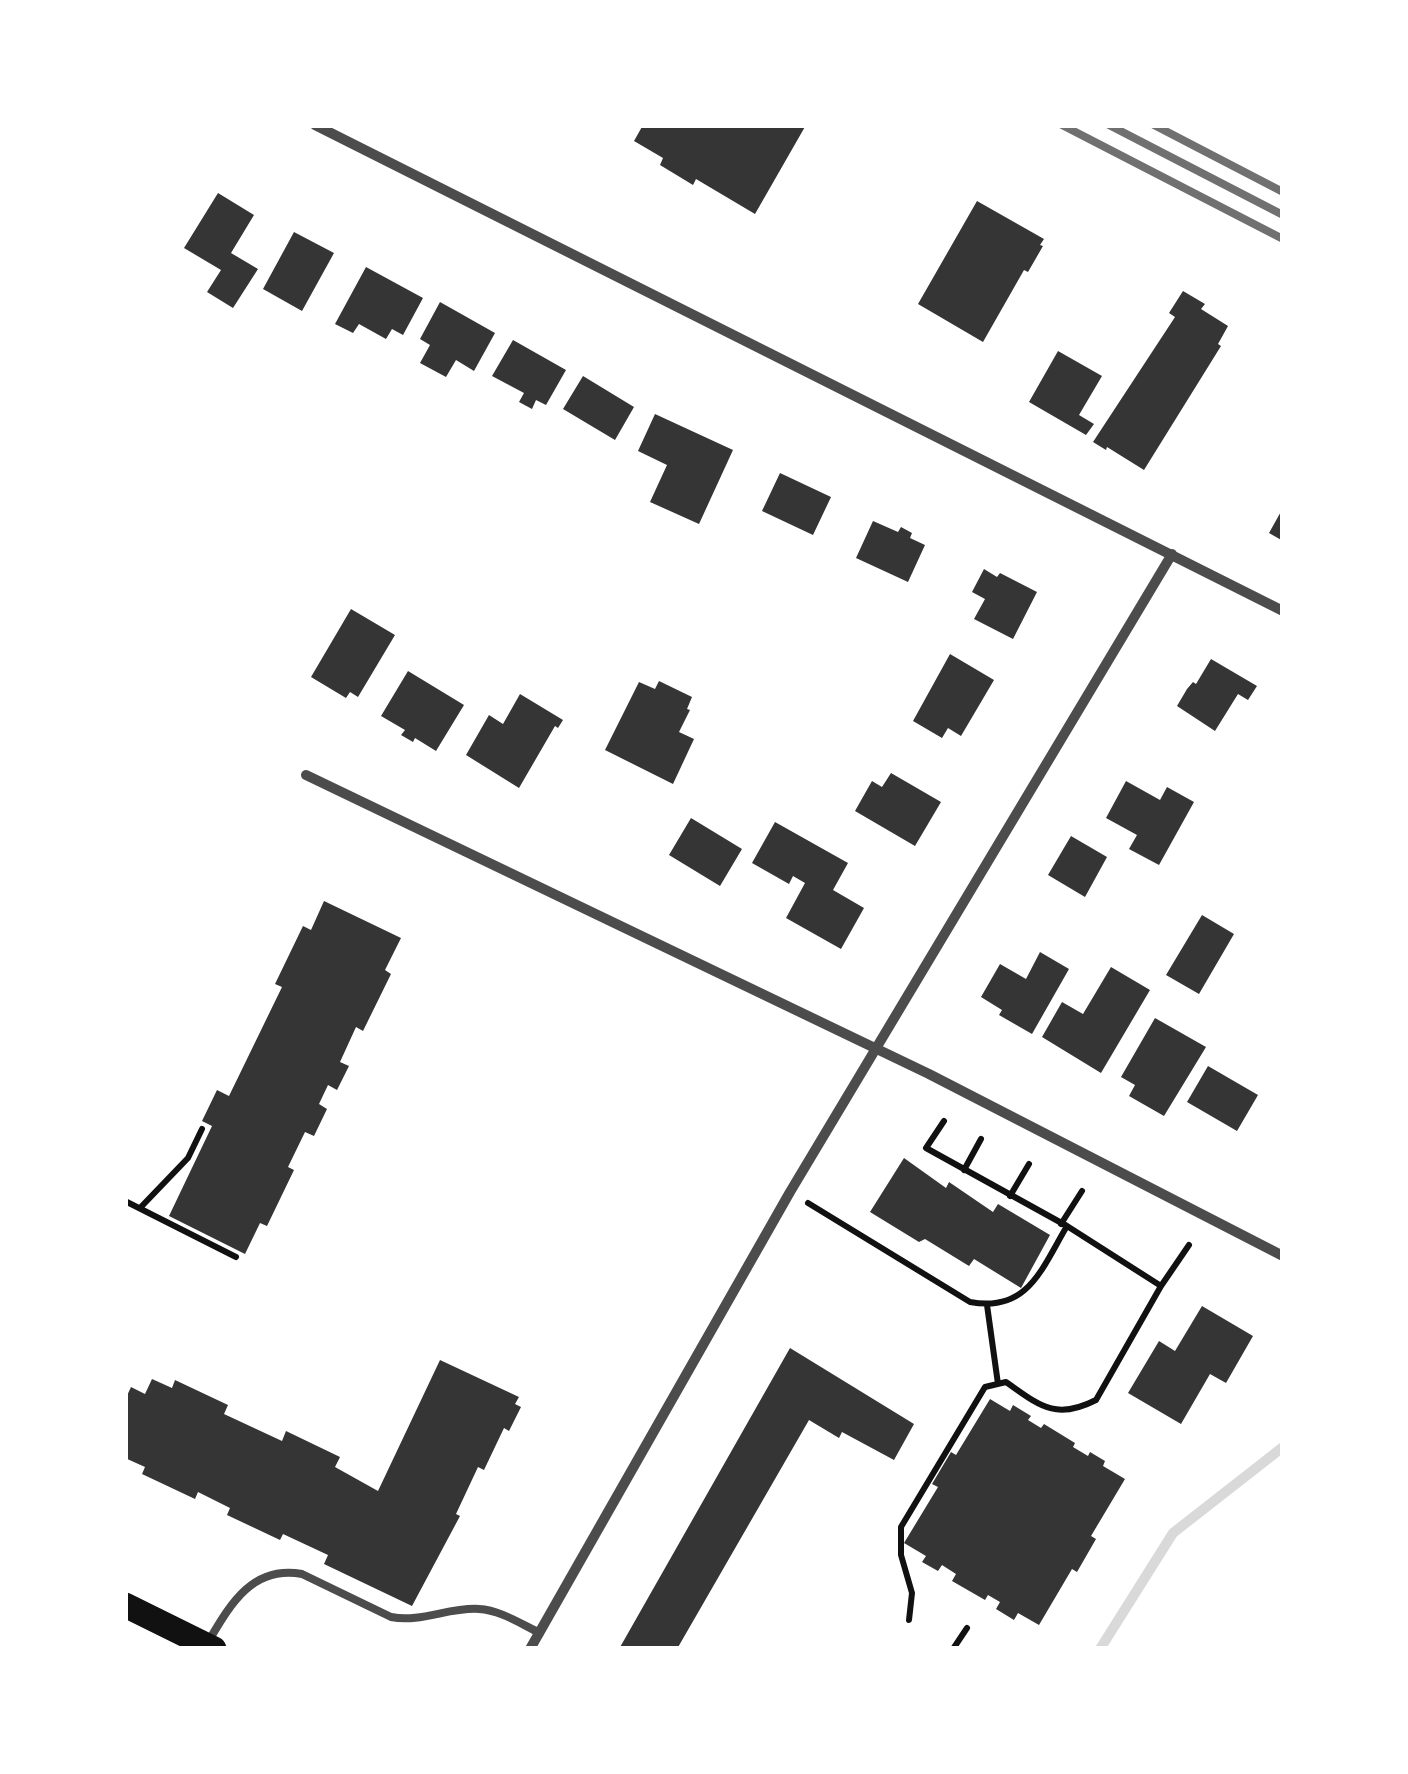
<!DOCTYPE html>
<style>
body{margin:0}
#map{position:relative;width:1408px;height:1774px;overflow:hidden;background:#fff;font-family:"PT Sans",sans-serif}
canvas{display:block}
.frame{position:absolute;inset:0;border:128px solid #fff;pointer-events:none}
</style>
<div id="map">
<canvas width="1408" height="1774"></canvas>
<div class="frame"></div>
</div>
<script>
const g = document.querySelector('canvas').getContext('2d');
g.lineJoin = 'round';
function stroke(path, color, width, dash) {
  g.strokeStyle = color;
  g.lineWidth = width;
  g.lineCap = dash ? 'butt' : 'round';
  g.setLineDash(dash || []);
  g.stroke(path);
}
function paint(path, color) {
  g.fillStyle = color;
  g.fill(path, 'evenodd');
}
const stream = new Path2D(`
 M1100 1649 1173 1533 1283 1447`);
const building = new Path2D(`
 M643 125H806L755 214 696 179 693 185 660 165 663 158 634 141Z
 M218 193 254 215 231 253 258 269 233 308 207 292 221 270 184 248Z
 M977 201 1044 239 1040 245 1043 246 1028 272 1024 270 983 342 918 304Z
 M294 232 334 253 302 311 263 289Z
 M366 267 423 298 403 335 392 329 386 339 359 324 353 333 335 324Z
 M1183 291 1205 304 1201 309 1228 326 1218 344 1221 346 1144 470 1107 447 1106 450 1093 442 1175 317 1169 313Z
 M440 302 495 333 474 371 456 360 446 377 420 363 430 345 420 339Z
 M513 340 566 370 546 405 536 400 532 409 519 402 524 393 492 376Z
 M1058 351 1102 376 1079 415 1094 424 1086 435 1029 402Z
 M583 376 634 407 615 440 563 409Z
 M655 414 733 450 699 524 650 502 667 465 638 451Z
 M780 473 831 497 813 535 762 511Z
 M1283 508V541L1269 533Z
 M873 521 898 532 901 527 912 533 910 538 925 545 908 582 856 558Z
 M984 569 997 577 1000 573 1037 592 1013 639 974 619 985 599 972 592Z
 M351 609 395 635 358 697 350 692 346 698 311 677Z
 M950 654 994 680 961 736 948 728 942 738 913 721Z
 M1211 659 1257 686 1248 700 1238 694 1215 731 1177 706 1187 689 1193 682 1196 684Z
 M408 671 464 705 436 751 415 738 413 742 401 735 405 730 381 716Z
 M659 681 692 697 687 709 690 710 679 732 694 739 673 784 605 750 639 682 655 689Z
 M520 694 563 720 558 728 555 726 519 788 466 755 489 715 503 724Z
 M891 773 941 802 915 846 855 811 872 781 882 787Z
 M1126 781 1160 800 1167 787 1194 802 1159 865 1129 849 1137 835 1106 818Z
 M691 818 742 849 720 886 669 855Z
 M775 822 848 863 833 890 864 908 841 949 786 918 805 883 793 876 789 884 752 863Z
 M1071 836 1107 857 1085 897 1048 875Z
 M324 901 401 938 385 970 391 974 363 1031 356 1027 340 1062 349 1066 337 1090 328 1085 319 1104 327 1109 314 1136 305 1132 288 1167 294 1170 267 1226 260 1223 245 1254 169 1216 212 1126 202 1121 217 1090 229 1096 282 987 275 984 303 926 311 930Z
 M1202 915 1234 934 1199 994 1166 975Z
 M1040 952 1069 969 1032 1034 999 1015 1002 1010 981 997 1000 964 1026 979Z
 M1111 967 1150 990 1101 1073 1042 1037 1062 1002 1083 1014Z
 M1155 1018 1206 1047 1164 1116 1129 1096 1135 1085 1121 1077Z
 M1208 1066 1258 1095 1237 1131 1187 1102Z
 M904 1158 946 1188 949 1182 993 1212 998 1204 1050 1235 1021 1288 974 1259 969 1266 925 1239 919 1242 870 1212Z
 M1202 1306 1253 1336 1226 1383 1210 1374 1181 1424 1128 1393 1159 1341 1175 1351Z
 M790 1348 914 1424 894 1460 842 1432 839 1438 809 1420 677 1649H619Z
 M440 1360 519 1397 515 1404 521 1407 509 1431 504 1428 484 1470 478 1467 456 1514 460 1516 412 1606 324 1564 328 1555 283 1534 280 1540 227 1515 230 1508 198 1492 195 1499 142 1474 145 1467 125 1458V1400L131 1387 145 1394 152 1379 172 1388 175 1380 228 1405 224 1414 282 1441 286 1431 340 1457 335 1467 378 1491Z
 M990 1399 1010 1411 1013 1405 1031 1416 1028 1420 1041 1428 1044 1424 1075 1443 1073 1447 1088 1456 1090 1452 1105 1461 1103 1466 1125 1479 1091 1536 1096 1539 1077 1572 1072 1569 1039 1625 1018 1613 1014 1620 996 1609 1000 1602 988 1595 985 1600 952 1581 956 1574 942 1565 938 1571 922 1562 926 1556 904 1543 938 1487 932 1484 951 1452 956 1455Z`);
const path = new Path2D(`
 M944 1121 926 1148 1067 1226 1161 1286
 M964 1170 981 1139
 M1010 1196 1029 1164
 M125 1201 236 1257
 M808 1203 970 1302C1028 1313 1042 1268 1067 1226
 M140 1208 188 1158 202 1129
 M1061 1224 1082 1191
 M987 1305 998 1384
 M909 1620 912 1593 901 1555V1527L985 1387 1006 1382C1039 1405 1055 1421 1096 1400L1161 1286 1189 1245
 M953 1649 967 1628`);
const service = new Path2D(`
 M208 1642C230 1605 252 1565 302 1574L391 1617C421 1623 449 1607 479 1609 500 1610 521 1624 540 1633`);
const minor = new Path2D(`
 M315 125 1283 611
 M306 775 929 1074 1283 1256
 M530 1649 790 1192 1172 554`);
const primary = new Path2D(`
 M125 1605 214 1649`);
const rail = new Path2D(`
 M1062 125 1283 239
 M1109 125 1283 215
 M1154 125 1283 192`);
stroke(stream, '#d9d9d9', 10);
paint(building, '#353535');
stroke(path, '#111', 6);
stroke(service, '#4c4c4c', 8);
stroke(minor, '#4c4c4c', 10);
stroke(primary, '#111', 25);
stroke(rail, '#707070', 8);
</script>
